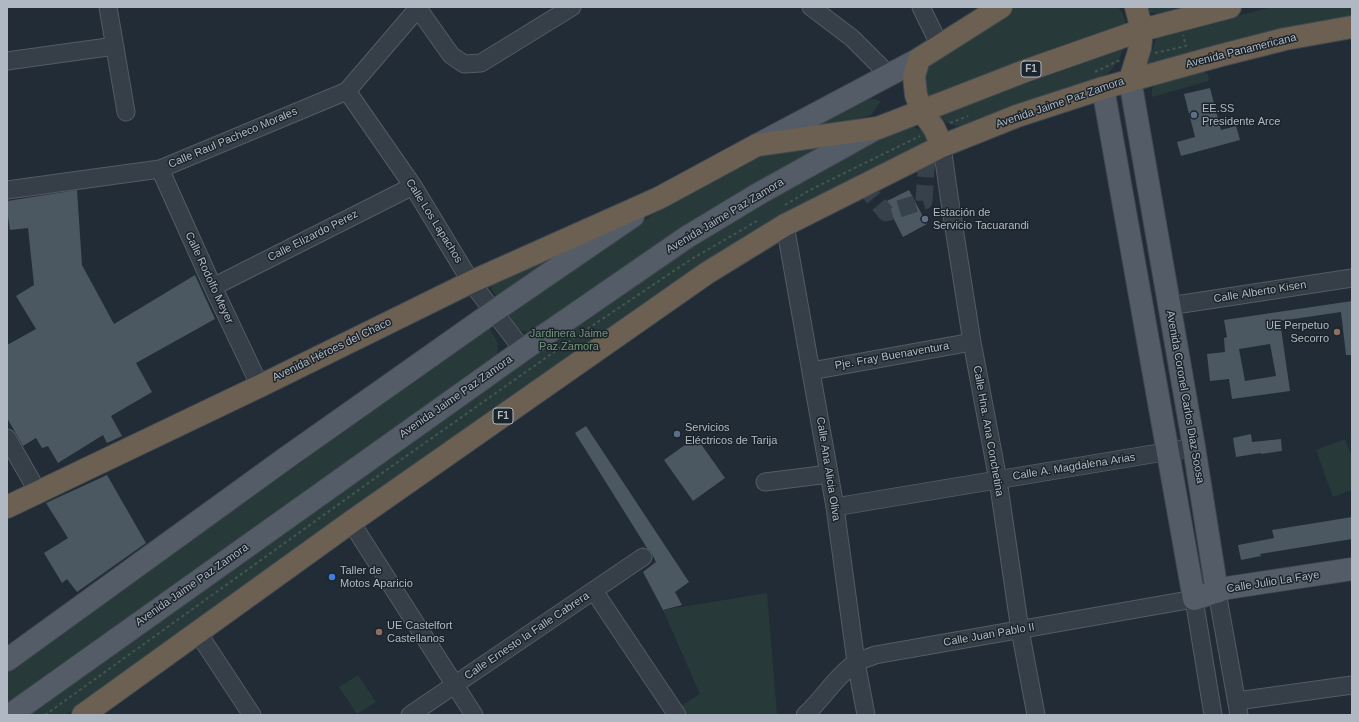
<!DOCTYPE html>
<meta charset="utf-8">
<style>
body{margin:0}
#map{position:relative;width:1359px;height:722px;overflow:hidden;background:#222c36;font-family:Arial,sans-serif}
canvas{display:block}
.frame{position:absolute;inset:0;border:8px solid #b0b9c3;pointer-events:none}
</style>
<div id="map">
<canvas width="1359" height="722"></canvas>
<div class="frame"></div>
</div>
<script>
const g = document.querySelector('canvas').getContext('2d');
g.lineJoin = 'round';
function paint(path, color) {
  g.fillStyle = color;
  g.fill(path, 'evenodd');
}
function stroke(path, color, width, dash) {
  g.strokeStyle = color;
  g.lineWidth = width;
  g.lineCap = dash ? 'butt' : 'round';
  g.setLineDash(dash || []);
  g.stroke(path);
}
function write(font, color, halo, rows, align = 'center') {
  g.font = font + ' Arial,sans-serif';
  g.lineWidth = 3;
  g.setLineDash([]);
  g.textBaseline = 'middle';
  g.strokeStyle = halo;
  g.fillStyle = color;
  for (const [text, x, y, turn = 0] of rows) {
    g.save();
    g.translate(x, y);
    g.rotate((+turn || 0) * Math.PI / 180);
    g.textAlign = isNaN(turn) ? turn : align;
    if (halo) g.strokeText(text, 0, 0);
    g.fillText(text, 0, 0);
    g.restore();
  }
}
const green = new Path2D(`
 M1014 7H1118L1123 14 1126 25 926 98 925 75 930 66 940 54Z
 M1149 7H1197L1164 15 1148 12Z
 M1272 7H1352V17L1146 67 1157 37Z
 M1124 47C1118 65 1111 72 1095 83L971 126C955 127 950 126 939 116Z
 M1203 72 1208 74 1209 81 1152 97V88L1157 85Z
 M870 98 881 101 871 115 846 122 806 128Z
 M913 127 927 132 931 143 336 522 65 715H22L660 266 778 194 898 130Z
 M831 141 694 223 529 332 515 329 507 316 653 214 754 153Z
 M547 261 549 267 500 300 491 289 493 283 540 262Z
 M489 328 498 343 497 357 7 707V672Z
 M1345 439 1352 457V490L1333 497 1316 450Z
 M767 593 777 715H685L679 707 700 694 663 610Z
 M358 675 376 702 357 714 339 687Z`);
const building = new Path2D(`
 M1210 88 1221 130 1236 126 1240 140 1181 156 1177 142 1195 137 1184 94Z
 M77 190 82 265 114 324 195 275 215 319 136 363 152 392 111 416 122 436 107 443 103 435 58 463 48 446 42 448 36 438 23 446 7 418V345L36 329 16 296 34 285 28 228 10 230 8 217 7 218V201Z
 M909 190 927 224 903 237 885 202Z
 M1352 301V355H1346L1341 312 1280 321 1290 391 1232 399 1229 379 1210 381 1207 354 1225 352 1224 338 1227 337 1224 320ZM1270 344 1276 376 1245 381 1239 349Z
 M586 426 689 582 675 592 682 605 663 610 643 572 656 562 651 552 647 548 575 433Z
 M1251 434 1252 442 1281 439 1282 451 1261 454V453L1236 457 1233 438Z
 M696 437 725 478 693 501 664 460Z
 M107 475 146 543 77 592 67 579 62 583 44 553 68 538 46 503Z
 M1352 517V539L1260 554 1261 556 1241 560 1238 545 1274 538 1272 530Z`);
const minorTunnel = new Path2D(`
 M863 185 886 213 924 201 927 153`);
const path = new Path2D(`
 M1155 53 1186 46 1183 35
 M1095 72 1120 60
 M950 123 968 116
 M785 205 810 190 920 136
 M45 715 385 471 574 338 690 260 757 221`);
const minor = new Path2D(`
 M108 7 126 112
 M417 7 451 55 464 64 481 63 572 7
 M811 7 852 38 889 75
 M921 7 940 46
 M7 61 115 46
 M347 91 413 186 471 282 523 350
 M942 146 949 196 972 342 998 480 1020 630 1036 715
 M160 169 213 287 260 386
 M7 190 160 169 347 91 419 7
 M785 225 835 507 856 662 866 715
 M213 287 413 186
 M1169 306 1352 278
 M811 371 972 342
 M7 438 38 492
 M765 482 829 474
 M835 507 1194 447
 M351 522 474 715
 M594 591 677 715
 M1217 592 1239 715
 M198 633 252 715
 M1237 701 1352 685
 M410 715 643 557
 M805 715C823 699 835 677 855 663 861 659 869 658 875 655L1194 599 1213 715`);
const major = new Path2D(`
 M1130 80 1194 447 1217 592
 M1103 88 1194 599 1227 588 1352 569
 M759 144 919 59
 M7 660 286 458 493 312 633 216
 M10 715 523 350 687 237 760 193 877 128`);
const highway = new Path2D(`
 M1130 80 1140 48 1142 30 1136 7
 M942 146 934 128 922 111 916 95 914 76 919 59 1001 7
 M7 507 260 386 471 282 659 198 757 145 878 128 1025 71 1142 30 1230 7
 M83 715 351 522 707 273 785 225 942 146 1017 116 1103 88 1222 55 1285 39 1352 27`);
const markers = [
 [1194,115,4,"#5c6f8a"],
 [925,219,4,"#5c6f8a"],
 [1337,332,4,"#8d6e63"],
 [677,434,4,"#5c6f8a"],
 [332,577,4,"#3f7fe0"],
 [379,632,4,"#8d6e63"]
];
const shields = [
 [1031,69,20],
 [503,416,20]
];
const shieldNames = [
 ["F1",1031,69],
 ["F1",503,416]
];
const streetNames = [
 ["Avenida Panamericana",1241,51,-14],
 ["Avenida Jaime Paz Zamora",1060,103,-19],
 ["Calle Raul Pacheco Morales",233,138,-23],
 ["Avenida Jaime Paz Zamora",725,216,-31],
 ["Calle Los Lapachos",434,221,58],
 ["Calle Elizardo Perez",313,236,-27],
 ["Calle Rodolfo Meyer",209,278,65],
 ["Calle Alberto Kisen",1260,292,-9],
 ["Avenida Héroes del Chaco",332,350,-26],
 ["Pje. Fray Buenaventura",892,356,-10],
 ["Avenida Jaime Paz Zamora",456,397,-35],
 ["Avenida Coronel Carlos Diaz Soosa",1185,397,80],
 ["Calle Hna. Ana Conchetina",988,431,80],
 ["Calle A. Magdalena Arias",1074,467,-9],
 ["Calle Ana Alicia Oliva",828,469,81],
 ["Calle Julio La Faye",1273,582,-9],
 ["Avenida Jaime Paz Zamora",192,585,-35],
 ["Calle Juan Pablo II",989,635,-10],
 ["Calle Ernesto la Falle Cabrera",527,636,-34]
];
const poiNames = [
 ["EE.SS",1202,109],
 ["Presidente Arce",1202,122],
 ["Estación de",933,213],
 ["Servicio Tacuarandi",933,226],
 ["UE Perpetuo",1329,326,"right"],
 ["Secorro",1329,339,"right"],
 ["Servicios",685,428],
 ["Eléctricos de Tarija",685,441],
 ["Taller de",340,571],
 ["Motos Aparicio",340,584],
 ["UE Castelfort",387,626],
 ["Castellanos",387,639]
];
const parkNames = [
 ["Jardinera Jaime",569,334],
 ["Paz Zamora",569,347]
];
paint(green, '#273a39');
paint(building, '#4b5761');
stroke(minorTunnel, '#37414b', 17, [17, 8]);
stroke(minor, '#535c64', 19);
stroke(major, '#3f4750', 24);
stroke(highway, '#404951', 24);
stroke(path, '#445556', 2, [3, 3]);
stroke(minor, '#363e47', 17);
stroke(major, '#545d67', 22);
stroke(highway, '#6c6053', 22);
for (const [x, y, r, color] of markers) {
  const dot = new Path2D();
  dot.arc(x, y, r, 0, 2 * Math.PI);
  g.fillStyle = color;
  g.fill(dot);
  stroke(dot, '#1b232b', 1.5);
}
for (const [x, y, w] of shields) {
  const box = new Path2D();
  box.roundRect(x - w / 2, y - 8, w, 16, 3);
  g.fillStyle = '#1b232b';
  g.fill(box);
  stroke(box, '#b0b9c3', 1);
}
write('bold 10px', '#b0b9c3', null, shieldNames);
write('11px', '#b0b9c3', '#1b232b', streetNames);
write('11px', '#b0b9c3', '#1b232b', poiNames, 'left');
write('11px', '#719677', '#1b232b', parkNames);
</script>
